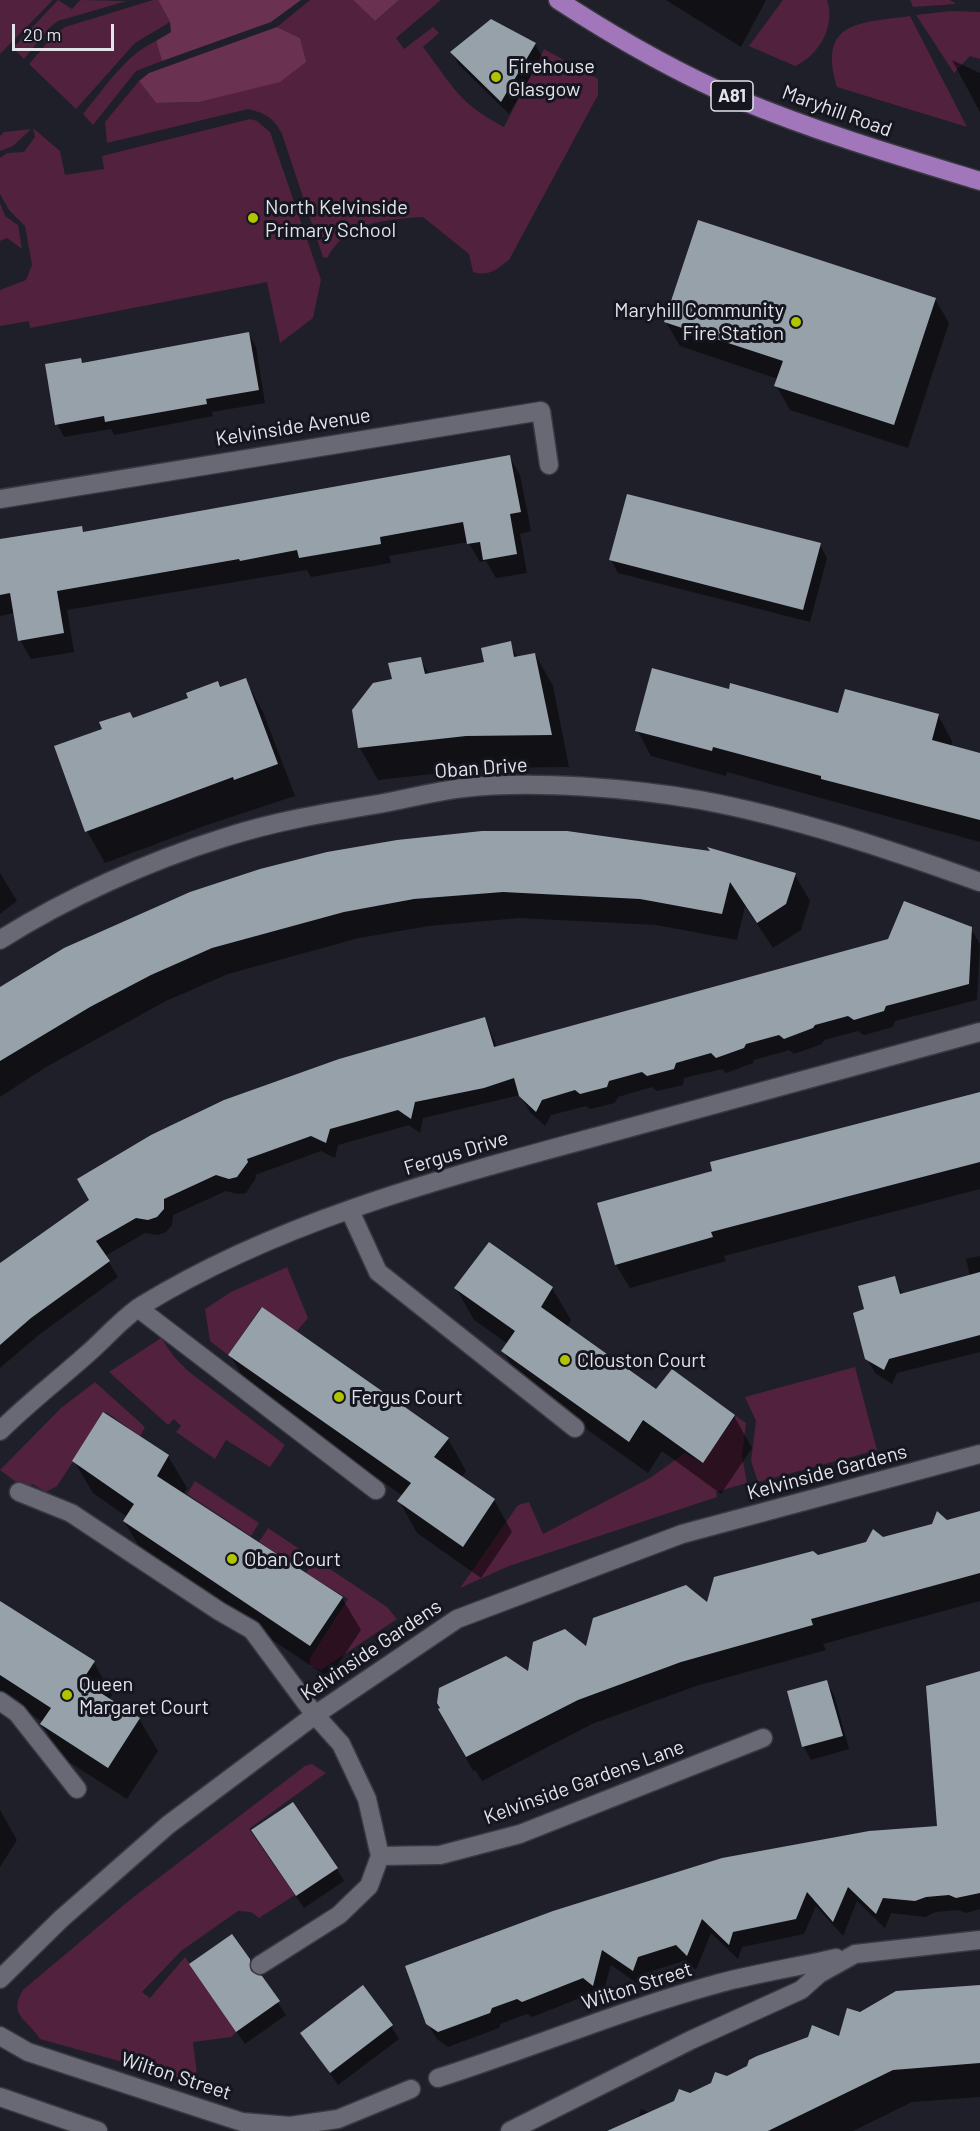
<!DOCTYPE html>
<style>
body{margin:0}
#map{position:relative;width:980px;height:2131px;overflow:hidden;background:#1e1f29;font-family:Barlow,sans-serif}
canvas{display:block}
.scale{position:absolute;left:12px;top:24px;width:102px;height:27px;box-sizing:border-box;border:3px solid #e3e4ea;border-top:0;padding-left:8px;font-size:18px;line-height:21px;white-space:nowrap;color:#e3e4ea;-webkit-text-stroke:4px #15161f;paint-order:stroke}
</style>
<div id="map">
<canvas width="980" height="2131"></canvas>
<div class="scale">20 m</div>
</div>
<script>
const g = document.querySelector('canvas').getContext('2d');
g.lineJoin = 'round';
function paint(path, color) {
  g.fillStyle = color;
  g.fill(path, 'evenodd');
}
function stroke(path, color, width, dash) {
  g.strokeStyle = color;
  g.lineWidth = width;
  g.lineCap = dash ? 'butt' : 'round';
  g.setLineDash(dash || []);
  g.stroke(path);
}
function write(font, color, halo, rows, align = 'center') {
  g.font = font + ' Barlow,sans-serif';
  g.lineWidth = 6;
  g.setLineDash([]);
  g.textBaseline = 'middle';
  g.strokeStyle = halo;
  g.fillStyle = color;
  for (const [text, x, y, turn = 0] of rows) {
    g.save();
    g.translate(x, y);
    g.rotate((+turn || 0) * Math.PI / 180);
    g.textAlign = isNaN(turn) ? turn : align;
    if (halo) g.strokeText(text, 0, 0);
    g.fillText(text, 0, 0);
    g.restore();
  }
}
const green = new Path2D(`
 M0 0H53L0 54Z
 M58 0 72 9 80 0 127 1 58 21 49 28 24 59 13 48Z
 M153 0H158L170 22 135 43 76 109 29 64 53 36 65 27Z
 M310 0H353L375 21 399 0H441L396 38 404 49 433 27 439 33 423 47C453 86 458 103 504 127L544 49 598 79V95L509 260C497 269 489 277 473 272L469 254 423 217C384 220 347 221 327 258L323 257 282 134C274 118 265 113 248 109L107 143 105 122 139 81 156 103 199 102 300 38 277 27Z
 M783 0H827C836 25 819 56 795 66L749 46Z
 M910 0H950L956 4 913 7Z
 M951 11 980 12V59L970 56 954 73 916 15Z
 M910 16 967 127 837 87C817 20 861 23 910 16Z
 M156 41 162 61 136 71 93 125 83 114C104 89 125 55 156 41Z
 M250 119 257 121 270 132 321 280 313 318 280 343 267 282 30 328 29 321 0 326V290L26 280 32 265 25 226 9 210 0 194V158L7 153 24 152 35 137 33 128 60 151 65 175 104 169 102 156Z
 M31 129 13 146 0 151V136L4 132Z
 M0 203 5 216 18 225 22 249 7 238 0 241Z
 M287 1267 308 1318 297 1331 261 1307 228 1355 210 1341 205 1309 231 1292Z
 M161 1338 175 1358 188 1371 285 1445 270 1467 226 1440 215 1459 176 1432 181 1426 174 1419 168 1425 109 1372Z
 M855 1367 877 1450 758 1482 751 1461 756 1421 745 1397Z
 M95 1382 145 1427 140 1436 106 1412 57 1486 46 1492 32 1484 27 1490 0 1470 61 1408Z
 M736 1416 746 1423 742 1456 747 1483 716 1492 717 1497 509 1566 460 1588 518 1505 529 1502 543 1534 650 1478 685 1453 702 1463Z
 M195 1481 259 1523 251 1536 187 1494Z
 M268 1528 307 1554 298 1567 259 1542Z
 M315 1559 387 1607 397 1619 321 1670 310 1666V1658L348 1599 306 1573Z
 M312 1764 326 1773 249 1829 295 1895 259 1918 251 1912 238 1911 181 1951 142 1992 150 1998 185 1957 236 2032 231 2037 193 2042 198 2083 40 2039C28 2019 7 2016 23 1990L131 1899 305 1766Z`);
const forest = new Path2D(`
 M158 0H301L271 22 162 61 156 41 171 32 170 22Z
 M353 0H399L375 21Z
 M277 27 300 38 306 62 280 82 199 102 156 103 139 81 149 73Z`);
const shadow = new Path2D(`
 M666 0H766L741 47Z
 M535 44 542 57 509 114 459 65 452 53Z
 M952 60 980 73V112Z
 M935 299 949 323 908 448 790 410 776 385 778 379 680 346 666 322Z
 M249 334 256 347 265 403 212 412 213 416 114 435 111 429 64 437 57 424 80 360 83 365Z
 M509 456 520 475 531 531 520 534 527 573 496 578 486 561 480 562 468 542 389 556 391 563 311 577 307 570 67 610 74 652 31 659 20 640 15 613 0 616V541L81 527 84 533Z
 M820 545 827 558 810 622 618 573 611 560Z
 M510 643 518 658 535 654 553 686 569 767 486 768 378 780 360 748 420 659 430 675 486 664Z
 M245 679 263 712 295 796 207 825 105 863 87 831 133 720Z
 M730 691 839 715H938L952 741 951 747 980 755V842L727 772 726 776 651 756 637 730Z
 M0 873 17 901 0 914Z
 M795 875 810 901 801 930 773 948 745 906 737 940 656 925 519 918 429 926 359 938 228 974 166 1001 46 1067 0 1097V991L190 894Z
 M971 929 980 944 977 1000 895 1021 893 1027 864 1035 858 1031 824 1040 822 1044 794 1054 789 1050 754 1060 753 1063 726 1073 722 1069 684 1078 683 1085 657 1091 652 1087 618 1097 615 1103 590 1109 586 1106 551 1115 545 1126 530 1112 520 1095 423 1118 420 1133 409 1125 338 1145 335 1158 321 1151 255 1175 256 1178 246 1193 238 1194 226 1191 173 1215 172 1225 166 1232 158 1235 145 1233 105 1256 118 1277 40 1334 0 1368V1264L485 1018 497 1047Z
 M980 1094V1189L724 1256 726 1261 630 1288 616 1265 599 1204Z
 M980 1256V1352L897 1373 892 1384 875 1373 867 1358 865 1309 894 1278 903 1295 970 1276 966 1259Z
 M456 1288H552L571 1320 567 1327 656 1391 734 1416 752 1448 721 1494 662 1451 648 1473 522 1383 503 1351 508 1344 474 1320Z
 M230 1355 448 1439 466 1471 461 1478 494 1500 512 1532 481 1578 417 1533 399 1501 403 1496 249 1387Z
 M168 1456 187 1488 183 1495 342 1598 361 1630 329 1678 143 1553 124 1521 127 1517 93 1493 74 1461Z
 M980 1512V1601L823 1644 826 1650 696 1686 592 1724 482 1781 475 1770 473 1771 440 1710 587 1648 708 1605 818 1556Z
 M0 1602 94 1663 112 1695 109 1700 139 1719 158 1751 127 1799 61 1757 42 1724 43 1722 0 1694Z
 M980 1672V1909L966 1913 958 1910 936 1912 925 1917 891 1913 885 1928 857 1901 843 1936 816 1906 804 1934 742 1947 738 1959 711 1933 696 1970 686 1960 646 1973 641 1986 611 1965 601 2000 593 1993 532 2017 527 2014 500 2024 499 2028 448 2047 437 2039 427 2023 407 1966 938 1827Z
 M827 1682 834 1695 849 1749 811 1760 804 1747 789 1692Z
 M0 1810 17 1840 0 1867Z
 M260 1843 336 1868 344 1881 304 1908Z
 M249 1960 286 2015 245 2044 191 1965Z
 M980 1986V2097L912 2102 853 2131H616L618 2126 639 2116 641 2109 651 2113 809 2038H840L860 2014 880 2004 882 1999 909 1991Z
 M391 2026 399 2039 338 2085 302 2033Z`);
const building = new Path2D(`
 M491 19 536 43 501 102 450 52Z
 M698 220 936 298 894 425 774 386 783 361 664 322Z
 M249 332 259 390 206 399 207 404 105 422 104 416 55 425 45 364 81 358 82 363Z
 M510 455 521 512 510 514 517 554 483 560 480 542 467 544 463 522 380 537 381 544 299 558 297 550 240 561 239 559 57 591 64 633 18 641 10 593 0 595V539L82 526 83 532Z
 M627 494 821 543 803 610 609 560Z
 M511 641 514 657 535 653 552 735 466 736 358 748 352 710 373 683 392 679 388 663 421 657 425 674 484 662 481 648Z
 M652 668 729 689 730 683 838 713 845 689 939 714 932 740 980 753V820L821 779V776L713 747 712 751 635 731Z
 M246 678 278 764 234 780 233 777 85 832 54 746 102 729 99 722 130 712 133 718 188 698 186 693 218 681 220 687Z
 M482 831H567L710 851 707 847 796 873 786 904 757 923 730 882 722 914 640 899 503 892 414 899 344 912 212 948 151 975 90 1007 0 1061V987L64 948 190 892 260 869 327 852 397 840Z
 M904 901 972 927 969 984 886 1006 884 1011 854 1020 848 1016 815 1025 813 1028 784 1039 779 1035 746 1044 744 1048 716 1058 711 1053 676 1063 674 1069 647 1076 642 1072 609 1081 607 1087 580 1094 575 1090 542 1100 536 1112 519 1096 514 1078 484 1088 415 1102 411 1119 398 1110 330 1129 326 1143 311 1136 247 1159 248 1162 237 1177 229 1179 216 1175 164 1199V1209L157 1217 148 1220 136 1218 96 1241 110 1261 31 1318 0 1345V1263L89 1200 77 1179 151 1135 224 1100 339 1059 485 1017 494 1047 888 939Z
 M980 1092V1162L711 1232 713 1237 615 1265 597 1203 712 1171 710 1162Z
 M489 1242 553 1287 541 1307 656 1389 672 1369 735 1415 703 1463 643 1420 629 1442 501 1351 515 1331 454 1288Z
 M980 1272V1335L889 1359 884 1370 865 1359 853 1313 864 1309 858 1286 895 1276 900 1294Z
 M262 1307 449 1438 434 1457 495 1499 463 1547 397 1501 411 1483 228 1355Z
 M103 1412 169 1455 157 1476 343 1597 310 1646 123 1521 134 1504 72 1461Z
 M937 1511 947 1520 980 1511V1573L811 1619 813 1625 681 1662 578 1700 466 1757 438 1709 440 1708 437 1703 439 1688 506 1656 528 1671 533 1642 565 1629 586 1646 593 1618 686 1585 707 1602 714 1577 813 1551 818 1555 866 1542 873 1529 883 1537 932 1524Z
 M0 1601 95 1661 82 1681 140 1718 108 1768 40 1724 51 1708 0 1675Z
 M980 1671V1893L956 1898 949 1895 926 1897 915 1901 883 1898 876 1914 848 1887 833 1922 807 1892 796 1919 733 1932 729 1945 702 1919 687 1956 676 1945 638 1957 633 1971 602 1950 593 1986 583 1978 522 2002 517 1999 492 2008 490 2013 438 2032 426 2024 405 1966 553 1911 722 1858 869 1831 937 1826 926 1686Z
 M827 1680 843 1736 802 1747 787 1691Z
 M293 1802 338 1868 296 1896 251 1830Z
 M232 1934 250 1959 251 1971 262 1976 280 2001 236 2032 189 1964Z
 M363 1985 393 2025 330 2073 300 2033Z
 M980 1985V2063L893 2070 768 2131H607L674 2101 679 2089 690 2093 711 2083 715 2072 727 2076 747 2066 749 2060 757 2056 808 2037 812 2025 839 2036 847 2008 860 2012 896 1991Z`);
const minor = new Path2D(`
 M0 499 541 411 549 465
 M0 940C66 898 149 861 223 838 275 821 330 812 384 803 410 798 437 791 464 788 533 780 631 788 700 800 796 818 888 849 980 882
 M350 1211 378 1272 575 1428
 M138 1308 376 1490
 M0 1431C27 1404 57 1381 85 1356 104 1340 121 1319 141 1306 279 1221 440 1179 595 1137 723 1102 852 1067 980 1032
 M19 1492 71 1513 219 1611 252 1630 315 1715 341 1744 367 1799 380 1856 369 1886 339 1915 260 1965
 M0 1701 17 1713 77 1789
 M380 1856 440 1855 520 1834 763 1738
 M0 1979 61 1919 168 1825 315 1715 457 1619 682 1534 980 1454
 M0 2036 28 2052 242 2122 290 2126 338 2119 411 2089
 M438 2078C532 2048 624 2009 720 1983 758 1973 797 1967 836 1958
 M0 2097 98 2131
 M510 2131 691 2040 801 1990 819 1974 855 1954 980 1940`);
const major = new Path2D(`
 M558 0C613 36 678 73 738 99 817 132 898 156 980 181`);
const markers = [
 [496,77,6,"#b0c500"],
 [253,218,6,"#b0c500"],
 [796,322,6,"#b0c500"],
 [565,1360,6,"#b0c500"],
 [339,1397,6,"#b0c500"],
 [232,1559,6,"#b0c500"],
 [67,1695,6,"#b0c500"]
];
const shields = [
 [732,96,42]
];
const shieldNames = [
 ["A81",732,96]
];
const poiNames = [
 ["Firehouse",508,66],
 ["Glasgow",508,89],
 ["North Kelvinside",265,207],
 ["Primary School",265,230],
 ["Maryhill Community",784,310,"right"],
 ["Fire Station",784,333,"right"],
 ["Clouston Court",577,1360],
 ["Fergus Court",351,1397],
 ["Oban Court",244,1559],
 ["Queen",79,1684],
 ["Margaret Court",79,1707]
];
const streetNames = [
 ["Maryhill Road",837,111,20],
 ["Kelvinside Avenue",293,427,-9],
 ["Oban Drive",481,768,-4],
 ["Fergus Drive",456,1153,-17],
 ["Kelvinside Gardens",827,1472,-15],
 ["Kelvinside Gardens",371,1650,-34],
 ["Kelvinside Gardens Lane",584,1782,-20],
 ["Wilton Street",637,1986,-18],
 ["Wilton Street",176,2076,18]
];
paint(green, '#52213d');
paint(forest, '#6a3151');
paint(shadow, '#0007');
paint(building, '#97a1aa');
stroke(minor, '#393941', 21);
stroke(major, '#393941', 21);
stroke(minor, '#686974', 18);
stroke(major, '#a276bb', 18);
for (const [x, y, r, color] of markers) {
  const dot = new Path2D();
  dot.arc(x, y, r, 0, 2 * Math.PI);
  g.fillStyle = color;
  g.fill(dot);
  stroke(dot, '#15161f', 2);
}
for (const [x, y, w] of shields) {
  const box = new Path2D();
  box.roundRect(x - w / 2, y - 15, w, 30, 4.5);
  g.fillStyle = '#15161f';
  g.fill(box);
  stroke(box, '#e3e4ea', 1.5);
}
write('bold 18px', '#e3e4ea', null, shieldNames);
write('20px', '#e3e4ea', '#15161f', poiNames, 'left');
write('20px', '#e3e4ea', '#15161f', streetNames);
</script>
